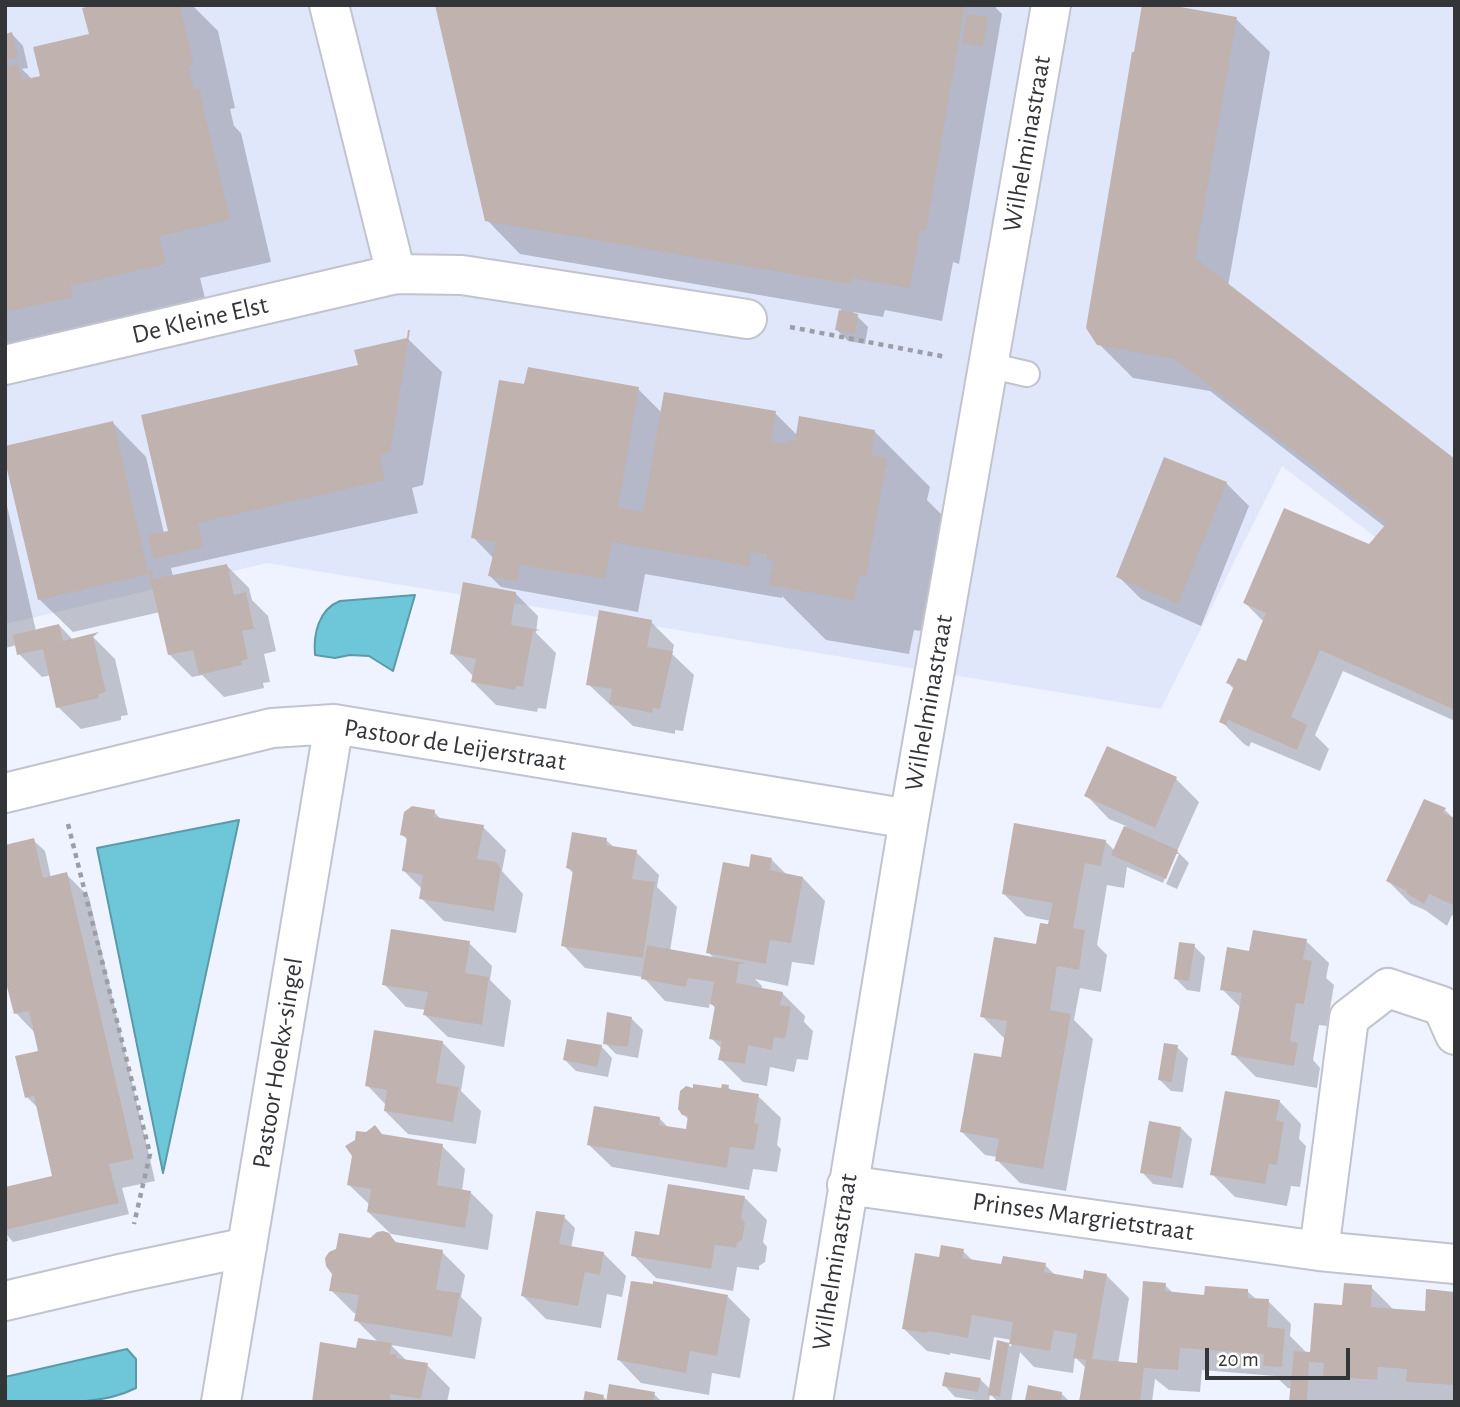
<!DOCTYPE html>
<style>
body{margin:0}
#map{position:relative;width:1460px;height:1407px;overflow:hidden;background:#eff3ff;font-family:"Alegreya Sans",sans-serif}
canvas{display:block}
.frame{position:absolute;inset:0;border:7px solid #333539;pointer-events:none}
.scale{position:absolute;left:1205px;top:1348px;width:145px;height:32px;box-sizing:border-box;border:4px solid #333539;border-top:0;padding-left:9px;font-size:21px;line-height:24px;white-space:nowrap;color:#333539;-webkit-text-stroke:5px #fff;paint-order:stroke}
</style>
<div id="map">
<canvas width="1460" height="1407"></canvas>
<div class="frame"></div>
<div class="scale">20 m</div>
</div>
<script>
const g = document.querySelector('canvas').getContext('2d');
g.lineJoin = 'round';
function paint(path, color) {
  g.fillStyle = color;
  g.fill(path, 'evenodd');
}
function stroke(path, color, width, dash) {
  g.strokeStyle = color;
  g.lineWidth = width;
  g.lineCap = dash ? 'butt' : 'round';
  g.setLineDash(dash || []);
  g.stroke(path);
}
function write(font, color, halo, rows, align = 'center') {
  g.font = font + ' "Alegreya Sans",sans-serif';
  g.lineWidth = 6;
  g.setLineDash([]);
  g.textBaseline = 'middle';
  g.strokeStyle = halo;
  g.fillStyle = color;
  for (const [text, x, y, turn = 0] of rows) {
    g.save();
    g.translate(x, y);
    g.rotate((+turn || 0) * Math.PI / 180);
    g.textAlign = isNaN(turn) ? turn : align;
    if (halo) g.strokeText(text, 0, 0);
    g.fillText(text, 0, 0);
    g.restore();
  }
}
const built = new Path2D(`
 M5 5H1455V598L1282 466 1161 709 267 563 5 624Z`);
const water = new Path2D(`
 M415 595 393 671 369 656 350 655 335 658 315 655C313 634 319 609 340 601Z
 M239 820 163 1173 97 848Z
 M127 1349 136 1359V1388C99 1407 47 1402 5 1402V1377Z`);
const shadow = new Path2D(`
 M102 5H192L218 31 235 108 230 109 234 126 241 133 271 262 200 278 207 306 5 364V36L12 34 23 46 28 68 22 69 32 79 42 77 91 35Z
 M437 5H997L996 8 1002 14 959 264 953 262 942 321 885 310 883 317 853 312 868 327 865 344 848 341 837 330 841 309 520 254 487 220Z
 M1236 19 1270 52 1228 286 1455 462V721L1343 671 1315 735 1329 749 1320 771 1251 742 1249 747 1244 744 1221 721 1234 689 1228 683 1247 664 1264 622 1245 603 1369 546 1385 527 1210 391 1133 378 1099 344Z
 M408 339 442 372 423 485 412 488 418 513 171 568 173 577 226 565 249 588 252 600 268 616 276 651 264 654 270 682 263 683 264 688 224 697 202 675 192 677 169 654 160 612 73 632 39 599 113 423 146 457 164 533 171 531 360 366Z
 M526 386 638 389 662 413H775L797 435 874 431 930 487 927 500 942 515 921 631 914 630 909 654 826 640 782 596V598L645 574 638 612 501 587 490 576 498 563 473 537Z
 M1226 483 1249 506 1201 626 1141 599 1118 576Z
 M5 497 36 631 59 625 73 640 92 636 115 659 128 715 121 716V720L81 729 58 707 51 675 42 677 19 654 17 645 5 648Z
 M515 593 538 616 536 633 556 653 546 709 538 708 537 712 496 705 473 682 474 677 452 654Z
 M651 622 674 645 672 654 694 675 683 731 675 730V734L633 726 588 684Z
 M1108 748 1176 779 1199 802 1177 851 1189 863 1177 889 1166 884 1179 854H1175L1163 883 1127 867 1124 888 1107 885 1097 945 1107 955 1101 992 1080 988 1074 1020 1093 1039 1066 1191 1020 1183 997 1160V1157L985 1155 962 1132 1002 1059 1006 1040 982 1016 1038 946 1051 921 1026 916 1003 893 1105 841 1115 851 1126 826 1109 819 1087 796Z
 M1445 810 1455 820V917L1452 915 1447 926 1425 910 1411 904 1388 881Z
 M434 812 443 821 483 827 506 850 502 871 523 894 516 933 444 921 421 898 423 890 404 871 408 841 402 834Z
 M33 840 45 851 51 878 66 874 89 897 155 1181 122 1188 129 1214 13 1242 7 1235 8 1241 5 1242V1189L54 1177 38 1108 27 1097 41 1053 36 1034 16 1013Z
 M606 840 615 848 636 852 659 875 657 887 677 907 670 951 715 959 708 952 750 869 771 859 787 875 803 878 825 901 814 965 792 962 788 986 755 979 762 986 761 990 782 993 805 1016 804 1022 813 1031 808 1060 797 1059 794 1072 770 1067 767 1086 743 1082 720 1059 722 1049 711 1038 716 1009 710 1002 709 1008 665 1001 643 977 585 968 563 945 574 874 567 867Z
 M1306 941 1329 963 1326 978 1334 985 1327 1026 1319 1025 1313 1060 1320 1068 1317 1088 1256 1077 1233 1054 1241 1008 1222 989Z
 M469 943 492 966 490 980 511 1001 504 1047 448 1037 425 1015 426 1010 406 1007 384 984Z
 M1194 946 1205 957 1200 992 1187 990 1176 979Z
 M631 1018 643 1030 638 1058 616 1054 605 1043Z
 M443 1043 465 1066 461 1091 481 1111 476 1144 408 1134 385 1111 386 1105 367 1085Z
 M601 1046 612 1058 608 1077 576 1071 565 1060Z
 M1177 1047 1188 1058 1183 1092 1171 1091 1160 1080Z
 M728 1087 733 1092 758 1096 781 1118 777 1145 781 1149 777 1172 753 1169 749 1190 612 1167 589 1145 659 1118 669 1128 687 1131 689 1120 683 1114Z
 M1279 1101 1301 1124 1299 1139 1306 1146 1300 1187 1291 1186 1287 1206 1235 1197 1212 1174Z
 M1181 1128 1192 1139 1183 1188 1153 1184 1142 1172Z
 M383 1136 442 1146 465 1169 462 1191 470 1192 493 1215 488 1250 391 1234 368 1212 370 1205 349 1185 356 1141Z
 M744 1197 767 1220 763 1242 767 1247 765 1262 759 1266V1270L737 1267 733 1291 656 1278 633 1255 660 1237Z
 M564 1217 575 1228 571 1248 603 1253 626 1276 622 1297 607 1294 601 1328 546 1319 523 1296Z
 M388 1234 398 1244 442 1252 465 1275 461 1297 482 1318 475 1359 391 1345 408 1362 427 1365 450 1388 447 1402H314L358 1350 379 1343 356 1320 357 1313H354L331 1290 371 1239Z
 M963 1251 974 1262 1002 1266 1045 1265 1056 1276 1085 1281 1106 1275 1129 1298 1118 1364 1142 1366 1165 1285 1174 1294 1206 1297 1247 1291 1257 1300 1268 1301 1291 1324 1290 1336 1307 1353H1311L1344 1307 1371 1287 1395 1311 1426 1313 1455 1294V1402H1291L1292 1389 1288 1388 1275 1376 1202 1370 1200 1392 1169 1390 1155 1379 1152 1402H1081L1086 1368 1075 1357 1073 1373 1034 1367 1020 1352 1011 1402H998L990 1394 989 1402 955 1397 944 1385 980 1379 991 1390 1008 1344 1011 1347 1012 1340 994 1337 990 1360 950 1353V1355L927 1351 904 1329 940 1259Z
 M728 1297 750 1319 740 1378 712 1373 709 1395 641 1383 619 1360Z
 M1061 1393 1070 1402H1029L1027 1400Z
 M654 1394 662 1402H585L603 1396 607 1401Z`);
const building = new Path2D(`
 M95 5H180L194 66 189 67 194 90 199 89 230 220 159 236 166 264 70 286 73 297 5 312V67L18 64 22 80 40 76 33 47 89 34 82 8Z
 M435 5H965L926 231 920 230 910 288 852 278 850 284 485 221Z
 M1142 5H1169L1237 17 1195 258 1455 459V710L1320 650 1291 717 1307 725 1297 750 1228 720 1226 725 1219 722 1234 686 1226 683 1238 658 1246 661 1266 613 1243 603 1284 508 1369 544 1387 523 1175 359 1097 345 1086 328 1132 52H1134Z
 M967 14 988 17 983 47 962 43Z
 M12 32 18 57 5 60V34Z
 M839 310 858 314 855 334 835 330Z
 M408 330H410L390 452 380 455 385 480 198 523 203 547 154 559 148 535 168 531 141 415 358 365 354 350 407 338Z
 M528 367 639 387 618 507 643 512 664 392 776 411 771 441 786 444 787 440 795 441 799 416 875 430 871 455 887 458 866 576 859 575 854 600 769 585 773 560 766 558 767 554 751 552 749 566 612 542 605 579 520 565 517 581 488 576 496 542 471 538 499 380 524 384Z
 M113 421 148 572 150 570 155 572 151 574 153 579 227 564 234 595 246 592 254 629 242 631 248 659 241 661 242 665 199 675 193 650 168 655 149 574 38 600 5 461V446Z
 M1164 457 1227 482 1178 604 1116 577Z
 M463 582 516 592 511 625 540 630 533 631 523 687 516 686 515 690 471 682 476 659 450 654Z
 M599 610 652 620 647 647 673 651 660 709 653 708 652 713 609 704 612 689 586 685Z
 M59 624 63 641 99 632 93 637 106 692 99 694V698L56 708 43 649 17 655 13 635Z
 M1107 746 1177 777 1155 828 1084 796Z
 M1424 799 1446 808 1443 813 1455 818V906L1429 894 1424 904 1406 893 1407 891 1386 881Z
 M412 806 435 810 434 817 484 825 477 859 496 862 501 869 494 911 419 899 423 875 402 871 407 837 400 835 404 812Z
 M1014 823 1106 840 1101 866 1085 863 1073 928 1085 930 1079 970 1057 966 1050 1010 1071 1014 1043 1169 995 1161 999 1139 960 1132 974 1053 1001 1057 1007 1021 980 1017 994 937 1036 944 1040 923 1048 924 1053 903 1002 894Z
 M1124 826 1178 850 1166 879 1111 855Z
 M572 832 607 838 606 845 637 850 632 879 655 882 643 958 561 946 573 870 566 868Z
 M34 838 43 878 67 872 134 1159 109 1164 119 1203 5 1230V1187L52 1176 34 1096 25 1098 15 1056 38 1051 29 1011 14 1014 5 979V845Z
 M751 854 772 858 770 870 803 877 791 943 770 940 766 964 706 953 723 862 749 867Z
 M391 929 470 941 465 973 489 977 482 1025 423 1015 428 992 382 985Z
 M1253 930 1307 939 1303 959 1312 961 1304 1004 1296 1003 1290 1041 1298 1043 1294 1066 1231 1055 1242 993 1220 990 1227 947 1249 951Z
 M1179 942 1195 944 1189 981 1174 979Z
 M647 945 746 963 739 964 736 983 783 992 780 1005 791 1007 785 1039 774 1037 772 1050 748 1045 745 1064 718 1060 722 1041 709 1039 715 1006 710 1004 714 982 688 978 686 987 641 979Z
 M607 1012 632 1017 628 1047 603 1044Z
 M374 1030 443 1041 436 1083 459 1087 453 1122 384 1111 387 1090 365 1086Z
 M567 1039 602 1045 597 1067 563 1060Z
 M1164 1043 1178 1045 1172 1082 1158 1080Z
 M693 1084 721 1088 722 1084 729 1085 728 1089 759 1094 754 1123 759 1124 754 1150 730 1147 727 1168 587 1145 594 1106 660 1117 659 1125 686 1129 688 1116 682 1115 678 1109 680 1091 686 1086 693 1088Z
 M1225 1091 1280 1100 1276 1120 1284 1122 1277 1165 1269 1164 1265 1184 1210 1175Z
 M1149 1121 1181 1127 1172 1178 1140 1173Z
 M375 1125 382 1134 443 1144 437 1185 471 1191 465 1228 367 1212 371 1189 347 1185 352 1156 345 1146 355 1140 356 1131 366 1132Z
 M668 1184 745 1196 741 1218 745 1223 742 1240 737 1243 736 1248 715 1245 711 1269 631 1256 635 1231 659 1235Z
 M536 1211 565 1215 559 1244 604 1252 600 1275 585 1272 578 1306 521 1296Z
 M383 1231 389 1233 395 1242 443 1250 436 1290 460 1293 452 1337 354 1321 359 1295 329 1291 332 1274 326 1266 325 1258 329 1252 336 1249 339 1233 370 1238 377 1232Z
 M941 1245 964 1249 962 1258 1001 1264 1003 1256 1046 1263 1044 1272 1083 1279 1084 1270 1107 1274 1092 1359 1137 1363 1143 1281 1166 1283 1165 1291 1184 1293 1204 1295 1205 1286 1248 1289V1298L1269 1299 1267 1327 1285 1329 1282 1367 1263 1366 1264 1354 1180 1348 1178 1370 1144 1368 1140 1402H1079L1086 1360 1073 1358 1077 1334 1054 1330 1050 1351 1009 1344 1013 1322 972 1315 968 1338 928 1331 927 1333 902 1329 915 1253 939 1257Z
 M631 1281 653 1284V1281L728 1295 717 1356 690 1351 686 1373 617 1360Z
 M1344 1283 1372 1285 1371 1307 1397 1309 1425 1311 1426 1289 1455 1292V1385L1406 1382 1407 1369 1393 1368 1378 1367 1377 1380 1323 1376 1324 1363 1309 1362 1307 1402H1289L1294 1351 1310 1352 1314 1303 1342 1305Z
 M358 1338 392 1343 390 1354H397L396 1358 428 1363 421 1399 390 1394V1399L399 1402H312L320 1342 356 1348Z
 M997 1340 1009 1343 1000 1397 988 1395Z
 M945 1372 981 1378 978 1392 942 1386Z
 M609 1384 655 1392 653 1402H606Z
 M1028 1385 1062 1392 1061 1402 1025 1400Z
 M585 1391 604 1395 602 1402H583Z`);
const path = new Path2D(`
 M790 327 946 357
 M68 824 150 1154 134 1224`);
const service = new Path2D(`
 M988 365 1027 374`);
const minor = new Path2D(`
 M329 5 396 274
 M5 365 396 274 462 275 747 319
 M5 793 272 728 334 724 909 819
 M847 1185 1319 1251 1455 1264
 M1319 1251 1349 1018 1388 988 1442 1006 1455 1035
 M5 1301 124 1273 247 1247
 M221 1402 334 724
 M813 1402 909 819 1051 5`);
const streetNames = [
 ["Wilhelminastraat",1027,144,-80],
 ["De Kleine Elst",200,320,-13],
 ["Wilhelminastraat",929,703,-80],
 ["Pastoor de Leijerstraat",455,745,9],
 ["Pastoor Hoekx-singel",278,1063,-81],
 ["Prinses Margrietstraat",1083,1217,8],
 ["Wilhelminastraat",835,1262,-81]
];
paint(built, '#e1e7fa');
paint(water, '#6ec6d9');
stroke(water, '#5c9aa9', 2);
paint(shadow, '#0003');
paint(building, '#c0b2af');
stroke(service, '#c1c4cf', 28);
stroke(minor, '#c1c4cf', 42);
stroke(path, '#9b9ea7', 4.5, [5, 5]);
stroke(service, '#fff', 24);
stroke(minor, '#fff', 38);
write('26px', '#333539', '#fff', streetNames);
</script>
